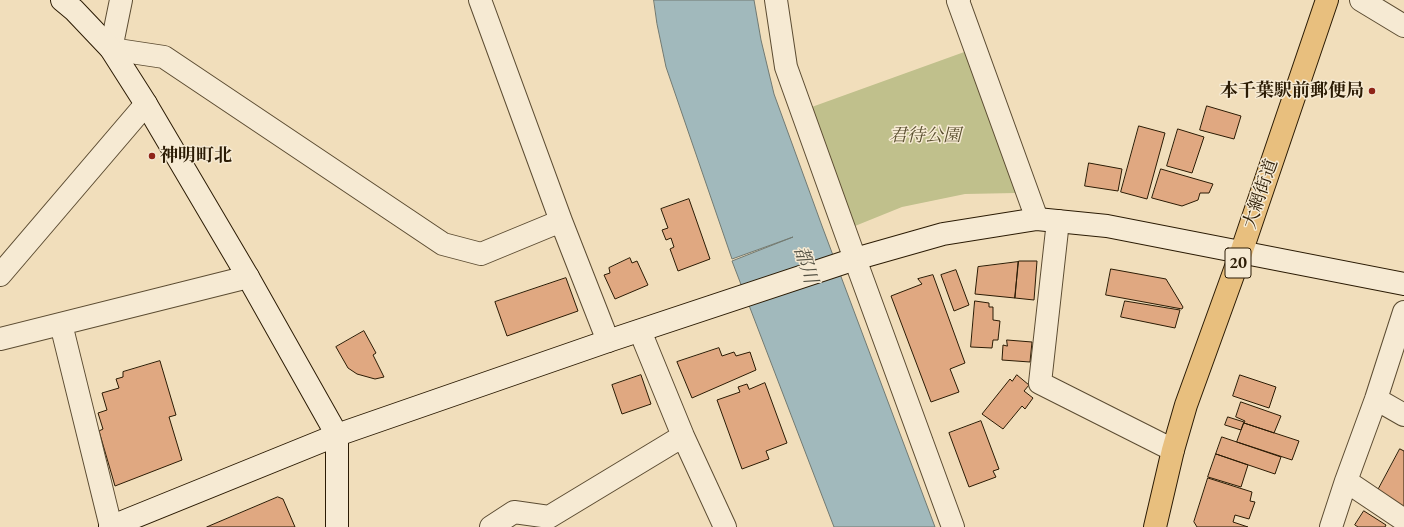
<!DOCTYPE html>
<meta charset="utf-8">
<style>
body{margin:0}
canvas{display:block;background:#f1debb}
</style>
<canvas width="1404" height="527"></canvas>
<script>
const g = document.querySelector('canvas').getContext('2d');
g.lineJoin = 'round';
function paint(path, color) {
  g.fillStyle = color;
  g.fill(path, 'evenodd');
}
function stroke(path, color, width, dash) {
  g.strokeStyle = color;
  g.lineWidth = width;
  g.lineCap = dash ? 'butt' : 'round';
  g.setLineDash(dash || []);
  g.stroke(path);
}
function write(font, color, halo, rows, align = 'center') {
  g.font = font + ' "EB Garamond","Noto Serif JP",serif';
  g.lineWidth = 3;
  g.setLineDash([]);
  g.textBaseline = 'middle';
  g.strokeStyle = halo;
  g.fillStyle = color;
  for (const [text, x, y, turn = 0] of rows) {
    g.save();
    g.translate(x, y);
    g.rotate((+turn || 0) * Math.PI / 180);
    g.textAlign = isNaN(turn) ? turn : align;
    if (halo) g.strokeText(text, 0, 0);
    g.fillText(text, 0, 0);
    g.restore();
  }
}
const green = new Path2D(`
 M967 51 1016 193 965 194 902 207 855 226 809 108Z`);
const water = new Path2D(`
 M654 0H754L761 40 774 94 822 226 935 527H834L732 261 793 237 732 259 666 67 657 24Z`);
const building = new Path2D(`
 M1207 106 1241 116 1234 139 1200 130Z
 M1139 126 1165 133 1147 199 1121 192Z
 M1178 129 1204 137 1192 173 1167 166Z
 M1089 163 1122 169 1118 191 1085 186Z
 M1161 169 1213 184 1209 193H1200L1198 200 1182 206 1152 198Z
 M689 199 710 259 678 271 670 249 674 247 671 238 666 240 662 230 668 228 661 209Z
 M630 258 632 263 637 261 648 285 615 299 604 275 610 273 609 268Z
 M1019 261H1037L1034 300 1015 298Z
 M1018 262 1015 298 975 294 978 267Z
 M1111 269 1166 279 1183 307 1182 309 1106 295Z
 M956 270 969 305 954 311 941 275Z
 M933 275 965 363 950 369 959 392 931 402 891 296 922 284 918 279Z
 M566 278 578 311 507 336 495 302Z
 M975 301 989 303V307H993V320L1000 321 998 340H993L992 348 971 347Z
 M1125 301 1180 310 1175 328 1121 317Z
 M364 331 376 353 373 355 384 377 375 379 357 374 348 368 336 347Z
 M1007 340 1032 342 1030 362 1002 360 1003 345 1007 346Z
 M719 348 722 356 734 352 736 356 750 352 756 370 692 398 677 362Z
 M160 361 176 415 169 417 182 460 115 486 99 431 103 429 98 413 107 410 102 393 119 388 116 379 123 377V372Z
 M641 375 651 404 622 414 612 385Z
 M1017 375 1029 385 1024 391 1033 398 1025 409 1022 406 1003 429 982 414 1010 379 1012 381Z
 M1240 375 1276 387 1269 408 1233 396Z
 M765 383 787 443 766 451 769 459 742 469 717 400 740 392 738 387 747 384 749 389Z
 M1241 402 1281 416 1274 433 1244 423 1245 421 1236 417Z
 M1228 417 1244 422 1241 430 1225 425Z
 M981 421 999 469 993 471 996 477 969 487 949 433Z
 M1244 423 1299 441 1292 460 1237 442Z
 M1222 437 1281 457 1275 474 1216 454Z
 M1400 449 1404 451V507L1377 492Z
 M1216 454 1248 465 1241 487 1208 477Z
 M1208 478 1252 492 1250 501 1255 502 1249 519 1235 515 1233 522 1248 527H1197L1194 522Z
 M278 497 283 499 295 527H207Z
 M1364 511 1386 525 1385 527H1358L1355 525Z`);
const street = new Path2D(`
 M121 0 111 49 164 57 443 244 481 254 561 221
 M480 0 561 221 608 341
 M776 0 786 67 855 259 953 527
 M959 0 958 1 1037 219
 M1361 0 1404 26
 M1058 221 1040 383 1173 450
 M0 275 146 104
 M61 324 111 527
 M640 331 683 436 725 527
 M0 339 248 277
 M1376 399 1404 415
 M1346 481 1404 520
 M491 527 514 512 549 517 683 436
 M1331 527 1346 481 1376 399 1404 312`);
const secondary = new Path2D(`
 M62 0 74 10 111 49 146 104 248 277 337 435V527
 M110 527 337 435 608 341 855 259 943 234 1037 219 1107 226 1404 284`);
const primary = new Path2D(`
 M1155 527 1173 450 1186 405 1241 253 1327 0`);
const markers = [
 [1372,91,4,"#8f2418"],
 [152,156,4,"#8f2418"]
];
const shields = [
 [1238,263,26]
];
const shieldNames = [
 ["20",1238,263]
];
const poiNames = [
 ["本千葉駅前郵便局",1364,91],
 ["神明町北",160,156,"left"]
];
const parkNames = [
 ["君待公園",925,136]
];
const streetNames = [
 ["大網街道",1261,194,-71]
];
const waterNames = [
 ["都川",805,265,72]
];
paint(green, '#c0c08c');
paint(water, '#a1b9bc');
stroke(water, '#727a72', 1);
paint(building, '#e0a881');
stroke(building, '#2b1b04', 1);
stroke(street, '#5c4c32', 24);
stroke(secondary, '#2b1b04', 24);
stroke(primary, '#2b1b04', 24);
stroke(street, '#f6ead3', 22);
stroke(secondary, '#f6ead3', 22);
stroke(primary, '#e8bf7e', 22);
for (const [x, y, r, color] of markers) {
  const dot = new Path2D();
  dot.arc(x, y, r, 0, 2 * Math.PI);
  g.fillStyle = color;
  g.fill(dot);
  stroke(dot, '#f6ead3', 1.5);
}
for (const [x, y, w] of shields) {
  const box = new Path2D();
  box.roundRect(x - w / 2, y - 15, w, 30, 3);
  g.fillStyle = '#f6ead3';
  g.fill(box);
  stroke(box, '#2b1b04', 1);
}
write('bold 17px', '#2b1b04', null, shieldNames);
write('bold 18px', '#2b1b04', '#f6ead3', poiNames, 'right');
write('italic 18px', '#584d2d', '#f6ead3', parkNames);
write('18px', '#2b1b04', '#f6ead3', streetNames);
write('italic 19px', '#545244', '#f6ead3', waterNames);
</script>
